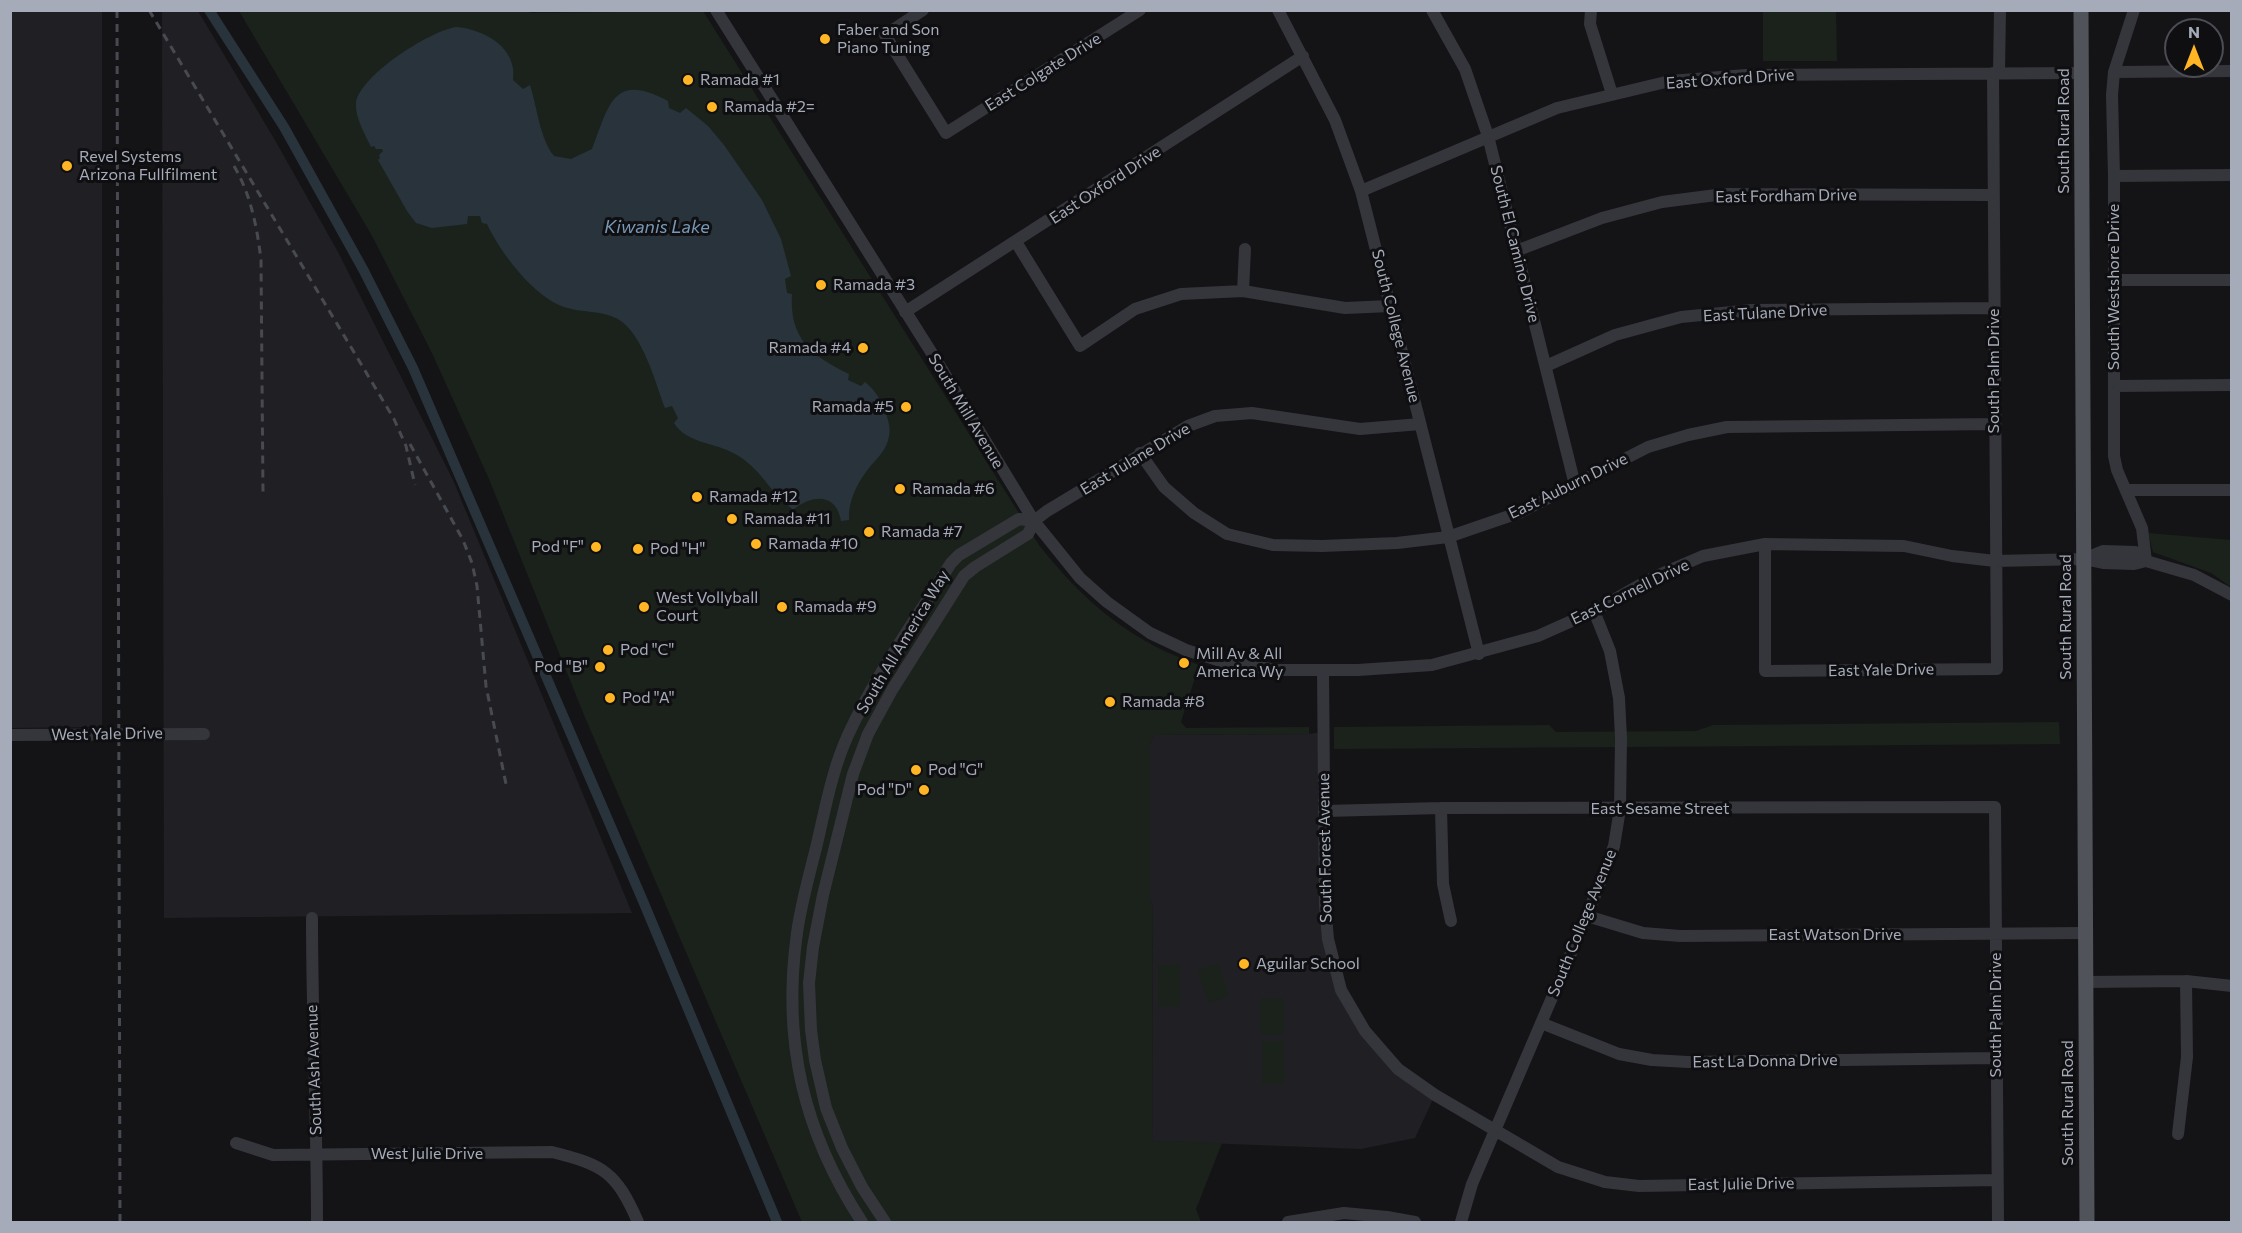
<!DOCTYPE html>
<style>
body{margin:0}
#map{position:relative;width:2242px;height:1233px;overflow:hidden;background:#141417;font-family:Commissioner,sans-serif}
canvas{display:block}
.frame{position:absolute;inset:0;border:12px solid #a5abb8;pointer-events:none}
.north{position:absolute;left:2164px;top:18px;width:60px;height:60px;box-sizing:border-box;background:#0f0f12;border:2px solid #4b4d54;border-radius:50%;rotate:0deg;font-size:16px;font-weight:700;line-height:24px;text-align:center;color:#a5abb8}
.north::after{content:'';display:block;margin:auto;width:21px;height:27px;background:#ffb524;clip-path:polygon(50% 0,100% 100%,50% 72%,0 100%)}
</style>
<div id="map">
<canvas width="2242" height="1233"></canvas>
<div class="frame"></div>
<div class="north">N</div>
</div>
<script>
const g = document.querySelector('canvas').getContext('2d');
g.lineJoin = 'round';
function paint(path, color) {
  g.fillStyle = color;
  g.fill(path, 'evenodd');
}
function stroke(path, color, width, dash) {
  g.strokeStyle = color;
  g.lineWidth = width;
  g.lineCap = dash ? 'butt' : 'round';
  g.setLineDash(dash || []);
  g.stroke(path);
}
function write(font, color, halo, rows, align = 'center') {
  g.font = font + ' Commissioner,sans-serif';
  g.lineWidth = 6;
  g.setLineDash([]);
  g.textBaseline = 'middle';
  g.strokeStyle = halo;
  g.fillStyle = color;
  for (const [text, x, y, turn = 0] of rows) {
    g.save();
    g.translate(x, y);
    g.rotate((+turn || 0) * Math.PI / 180);
    g.textAlign = isNaN(turn) ? turn : align;
    if (halo) g.strokeText(text, 0, 0);
    g.fillText(text, 0, 0);
    g.restore();
  }
}
const built = new Path2D(`
 M10 11H102V727L11 728Z
 M162 11H198L276 142 338 252 453 480 632 913 164 918Z
 M1324 732 1325 905 1341 990 1365 1031 1435 1095 1415 1138 1361 1149 1152 1141 1153 907 1150 900V744L1154 735 1309 734Z`);
const green = new Path2D(`
 M527 10 531 13 703 11 1039 545C1084 602 1130 641 1199 665L1181 722 1186 728 1309 727V734L1154 735 1150 744V900L1153 907 1152 1140 1222 1143 1196 1209 1201 1222H802L584 715 489 479 432 353 371 234 239 11Z
 M1763 11H1836L1837 61H1763Z
 M2148 533 2231 540V587L2211 573 2153 552Z
 M2059 722 2060 744 1334 749V727L1549 725 1556 732 1696 731 1713 725Z
 M1218 963 1229 996 1209 1003 1197 970Z
 M1158 964H1180V1007H1158Z
 M1260 998H1284V1035H1260Z
 M1262 1041H1284V1084H1262Z`);
const water = new Path2D(`
 M456 27C484 29 518 48 513 80L523 89 530 85C537 107 540 139 554 156L571 159 592 149C609 105 613 71 668 101L669 108 680 113 686 108 708 126 724 145 762 200 781 239 791 276 785 279 787 293 792 294C789 339 812 356 849 374L848 380 861 386 865 382C875 390 882 401 886 413 888 421 891 428 889 436 887 450 877 458 869 468 857 483 848 501 849 520L841 521C836 492 811 495 793 510L786 503 790 496 780 488 774 492C762 477 752 463 735 454 715 442 687 444 674 423L678 418 672 406 665 408C655 382 643 334 618 319 602 310 581 313 564 307 534 297 500 252 487 224L482 223 480 216H468L467 224 432 228 416 223 407 211 378 160 380 158 379 155 383 151 382 149H376L374 146 371 147C365 134 355 118 356 103 360 75 430 31 456 27Z`);
const canal = new Path2D(`
 M209 10 284 127 364 271 413 368 643 901 777 1222`);
const minor = new Path2D(`
 M716 10 938 363 1034 521 1080 578 1107 602 1150 633 1186 650 1224 662 1277 670H1358L1432 665 1538 636 1594 611 1654 577 1703 556 1765 544 1904 546 1952 556 1995 561 2084 559 2103 563 2134 564 2146 561
 M923 10 885 35 946 133 1140 10
 M1278 10 1335 120 1361 191 1479 654
 M1432 10 1465 69 1488 136 1575 485
 M1591 10 1590 24 1612 94
 M2134 10 2114 72 2112 95 2114 176V456L2117 470 2142 528 2146 561
 M2114 72 2232 71
 M1999 73 2000 10
 M2114 176 2232 175
 M1361 191 1557 108 1670 81 1746 75 2082 73
 M1016 242 1080 346 1135 309 1181 294 1243 291 1345 308 1390 306
 M1516 251 1602 218 1662 202 1724 194 1992 195
 M2114 280H2232
 M1243 291 1245 249
 M905 312 1303 56
 M1546 366 1615 335 1681 317 1752 310 1994 308
 M2114 386 2232 385
 M1140 453 1164 487 1194 513 1227 534 1273 545 1322 546 1397 543 1448 537 1521 512 1648 447 1688 435 1727 427 1994 424
 M2126 490H2232
 M1765 544V671L1997 669 1993 73
 M2084 559 2103 551 2135 552 2146 561 2194 575 2232 595
 M1323 670 1325 905 1328 939 1341 990 1365 1031 1398 1069 1435 1095 1558 1167 1605 1182 1639 1186 1997 1180
 M10 735 204 734
 M1441 808 1443 884 1451 921
 M1325 811 1441 808 1995 807 1998 1222
 M1587 916 1643 933 1680 936 2086 933
 M312 918C312 1020 317 1121 317 1222
 M2086 982 2186 981 2232 986
 M1541 1023 1619 1054 1652 1060 1688 1062 1996 1058
 M2178 1134 2187 1057 2186 981
 M236 1143 273 1155 552 1152C604 1165 616 1172 638 1222
 M862 1222C803 1132 782 1040 797 933 801 904 809 876 816 848 825 810 832 770 848 735 876 674 916 619 951 563L959 555 1019 519 1034 521
 M885 1222 862 1187 842 1148 826 1108 815 1060 811 1030 809 983 813 947 823 895 853 774 868 734 892 690 964 576 975 567 1028 534 1034 521 1047 511 1188 426 1215 416 1252 413 1360 429 1420 424
 M1288 1222 1344 1213 1387 1217 1415 1222
 M1461 1222 1472 1184 1587 916 1614 846 1620 809 1621 738 1619 698 1610 651 1594 611`);
const major = new Path2D(`
 M2081 10 2087 1222`);
const rail = new Path2D(`
 M117 10 120 1222
 M149 10 394 419 406 446 415 485
 M234 166C251 195 257 227 261 260L263 494
 M410 444 463 540 472 563 477 586 486 686 507 789`);
const markers = [
 [825,39,6,"#ffb524"],
 [688,80,6,"#ffb524"],
 [712,107,6,"#ffb524"],
 [67,166,6,"#ffb524"],
 [821,285,6,"#ffb524"],
 [863,348,6,"#ffb524"],
 [906,407,6,"#ffb524"],
 [900,489,6,"#ffb524"],
 [697,497,6,"#ffb524"],
 [732,519,6,"#ffb524"],
 [869,532,6,"#ffb524"],
 [756,544,6,"#ffb524"],
 [596,547,6,"#ffb524"],
 [638,549,6,"#ffb524"],
 [644,607,6,"#ffb524"],
 [782,607,6,"#ffb524"],
 [608,650,6,"#ffb524"],
 [1184,663,6,"#ffb524"],
 [600,667,6,"#ffb524"],
 [610,698,6,"#ffb524"],
 [1110,702,6,"#ffb524"],
 [916,770,6,"#ffb524"],
 [924,790,6,"#ffb524"],
 [1244,964,6,"#ffb524"]
];
const poiNames = [
 ["Faber and Son",837,30],
 ["Piano Tuning",837,48],
 ["Ramada #1",700,80],
 ["Ramada #2=",724,107],
 ["Revel Systems",79,157],
 ["Arizona Fullfilment",79,175],
 ["Ramada #3",833,285],
 ["Ramada #4",851,348,"right"],
 ["Ramada #5",894,407,"right"],
 ["Ramada #6",912,489],
 ["Ramada #12",709,497],
 ["Ramada #11",744,519],
 ["Ramada #7",881,532],
 ["Ramada #10",768,544],
 ["Pod \"F\"",584,547,"right"],
 ["Pod \"H\"",650,549],
 ["West Vollyball",656,598],
 ["Court",656,616],
 ["Ramada #9",794,607],
 ["Pod \"C\"",620,650],
 ["Mill Av & All",1196,654],
 ["America Wy",1196,672],
 ["Pod \"B\"",588,667,"right"],
 ["Pod \"A\"",622,698],
 ["Ramada #8",1122,702],
 ["Pod \"G\"",928,770],
 ["Pod \"D\"",912,790,"right"],
 ["Aguilar School",1256,964]
];
const streetNames = [
 ["East Colgate Drive",1043,72,-32],
 ["East Oxford Drive",1730,79,-4],
 ["South Rural Road",2064,131,-90],
 ["East Oxford Drive",1105,185,-33],
 ["East Fordham Drive",1786,196,-1],
 ["South El Camino Drive",1515,244,76],
 ["South Westshore Drive",2114,287,-90],
 ["East Tulane Drive",1765,313,-3],
 ["South College Avenue",1396,326,76],
 ["South Palm Drive",1994,371,-90],
 ["South Mill Avenue",966,411,59],
 ["East Tulane Drive",1135,459,-31],
 ["East Auburn Drive",1568,486,-26],
 ["East Cornell Drive",1630,592,-26],
 ["South Rural Road",2066,617,-90],
 ["South All America Way",903,642,-59],
 ["East Yale Drive",1881,670,-1],
 ["West Yale Drive",107,734,-1],
 ["East Sesame Street",1660,809],
 ["South Forest Avenue",1325,848,-91],
 ["South College Avenue",1582,923,-68],
 ["East Watson Drive",1835,935],
 ["South Palm Drive",1996,1015,-90],
 ["East La Donna Drive",1765,1061,-1],
 ["South Ash Avenue",314,1070,-92],
 ["South Rural Road",2068,1103,-90],
 ["West Julie Drive",427,1154],
 ["East Julie Drive",1741,1184,-1]
];
const waterNames = [
 ["Kiwanis Lake",657,227]
];
paint(built, '#202024');
paint(green, '#1a221b');
paint(water, '#29333c');
stroke(canal, '#29333c', 10);
stroke(minor, '#35363c', 12);
stroke(major, '#51535b', 15);
stroke(rail, '#484a51', 3, [8, 6]);
for (const [x, y, r, color] of markers) {
  const dot = new Path2D();
  dot.arc(x, y, r, 0, 2 * Math.PI);
  g.fillStyle = color;
  g.fill(dot);
  stroke(dot, '#0f0f12', 2);
}
write('16px', '#a5abb8', '#0f0f12', poiNames, 'left');
write('16px', '#a5abb8', '#0f0f12', streetNames);
write('italic 18px', '#7899b7', '#0f0f12', waterNames);
</script>
